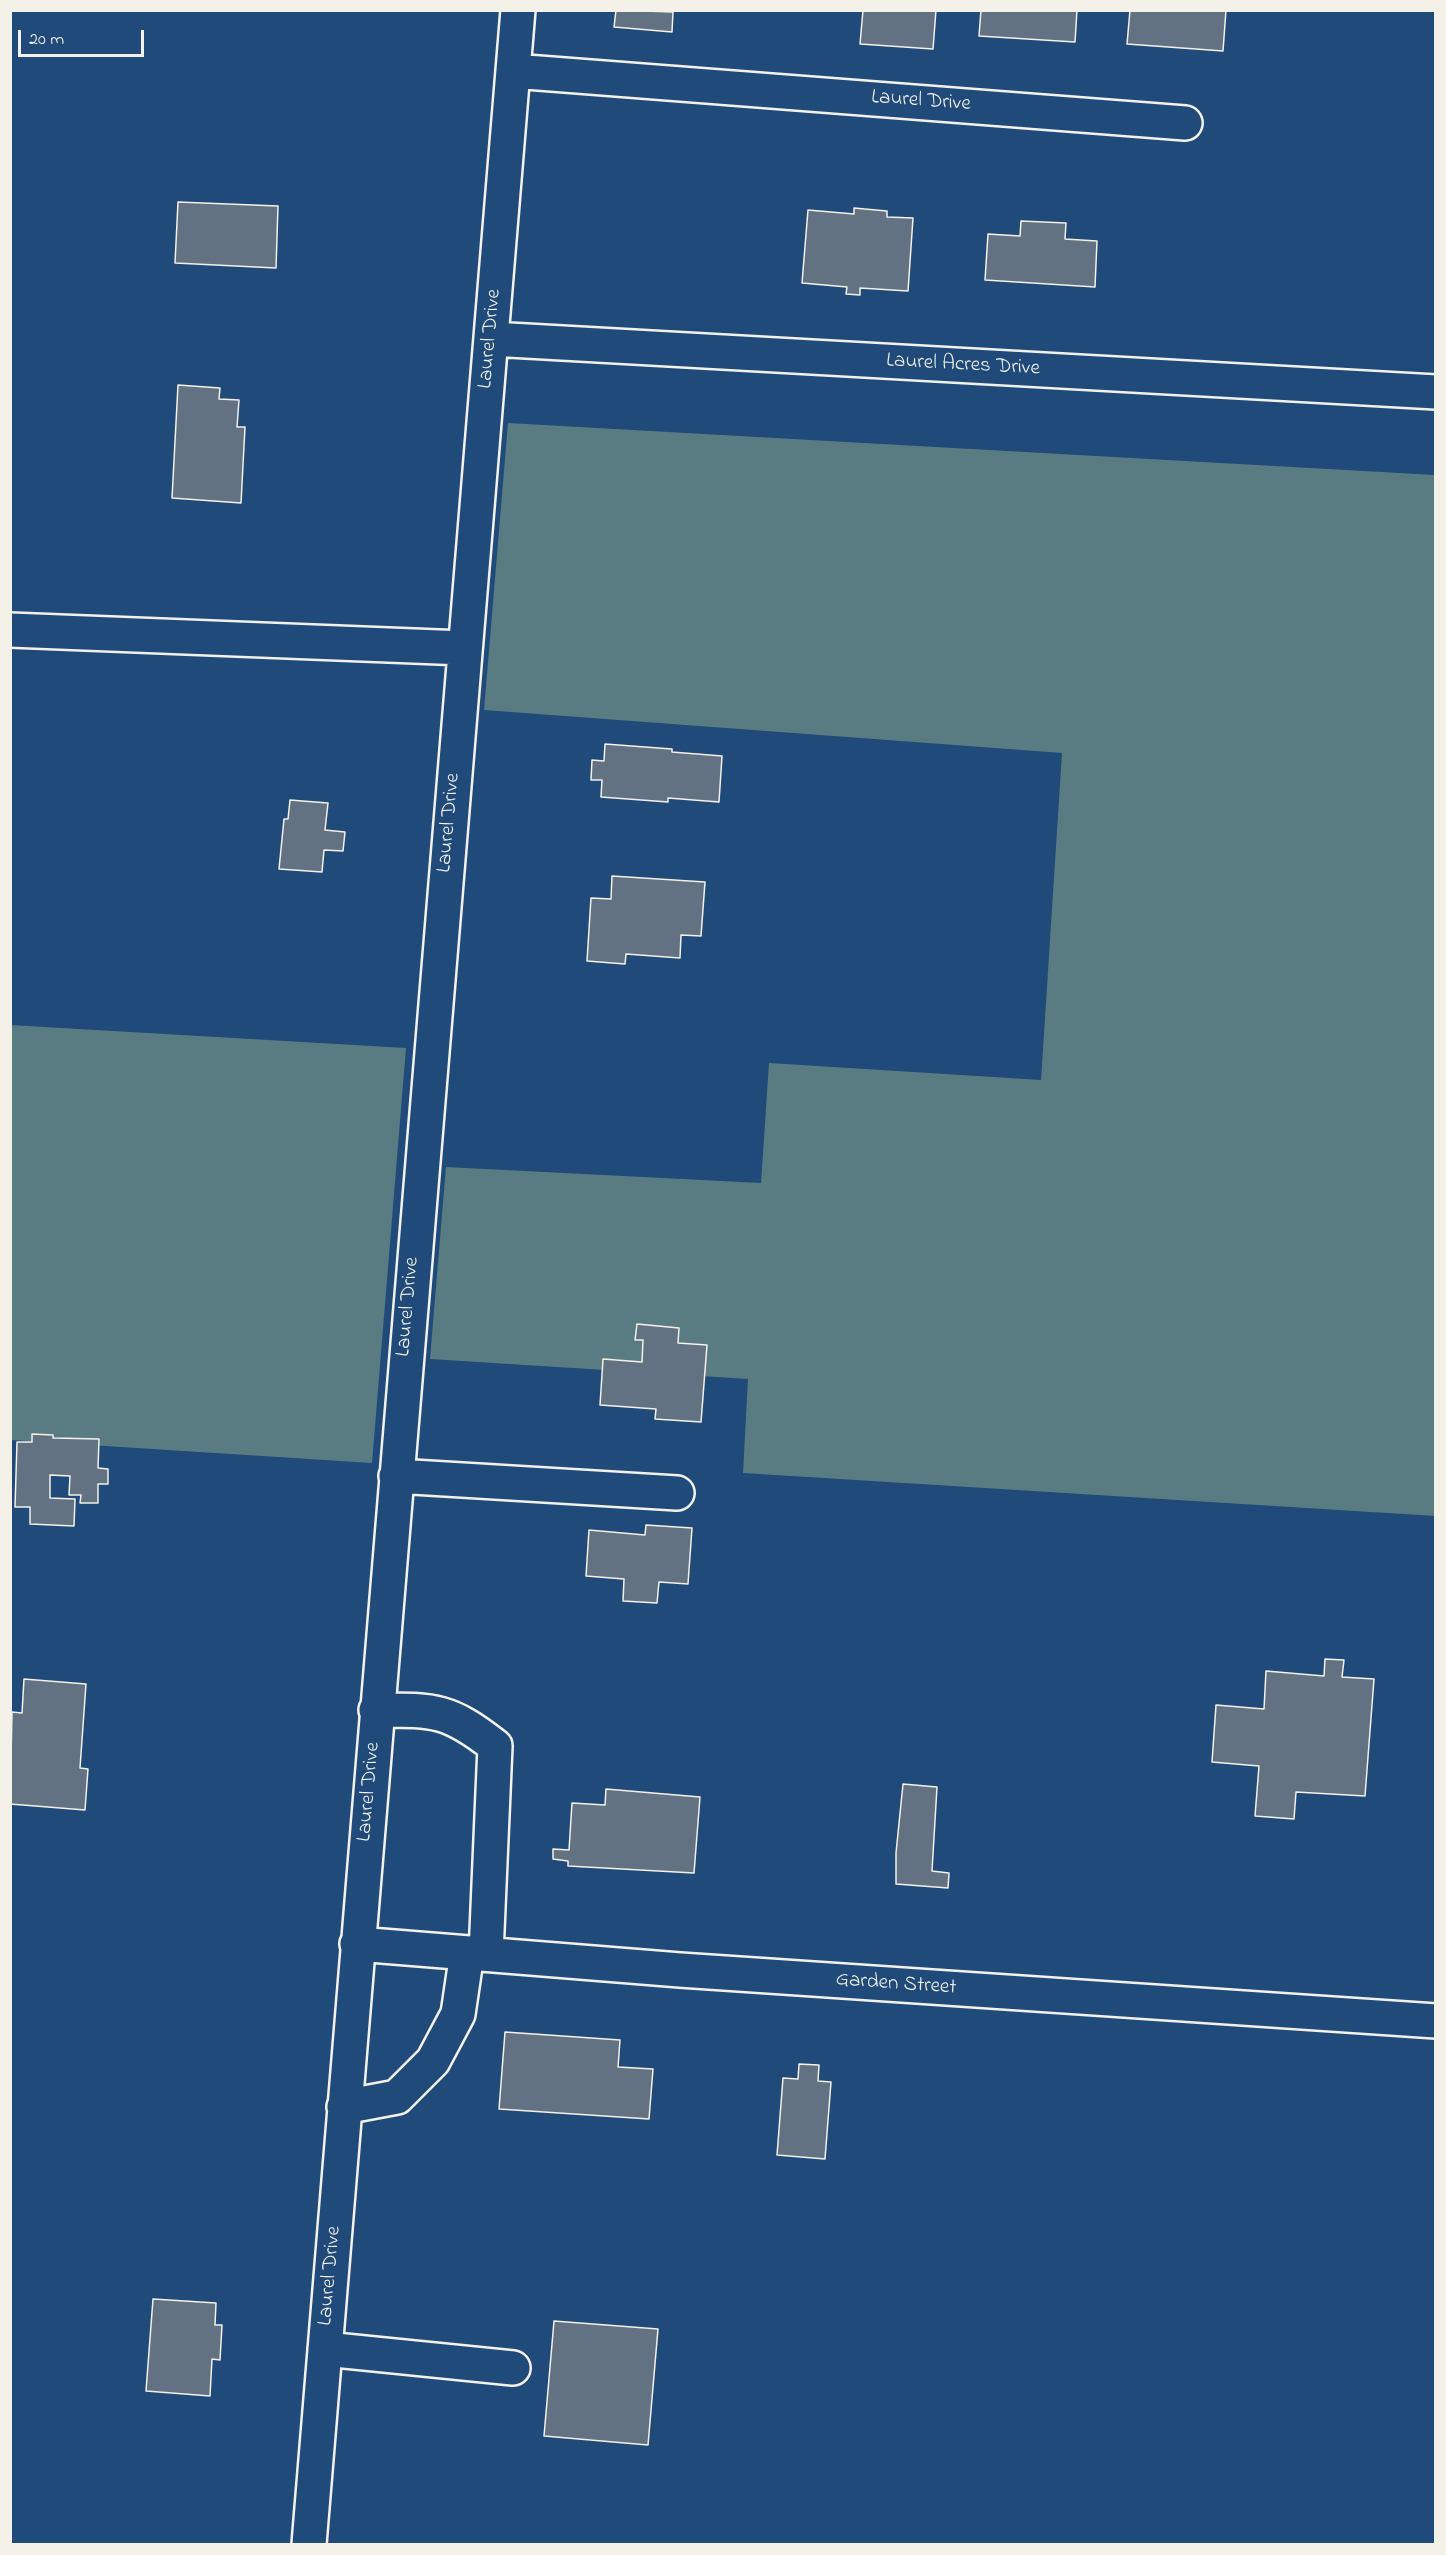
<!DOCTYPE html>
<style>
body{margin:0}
#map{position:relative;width:1446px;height:2555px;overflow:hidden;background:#1f4a7a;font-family:"Indie Flower",sans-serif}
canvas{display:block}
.frame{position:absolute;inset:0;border:12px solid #f4f1e8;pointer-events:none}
.scale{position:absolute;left:18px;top:30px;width:126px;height:27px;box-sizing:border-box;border:3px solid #f4f1e8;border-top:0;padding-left:8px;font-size:18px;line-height:21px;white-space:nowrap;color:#f4f1e8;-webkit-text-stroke:4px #1f4a7a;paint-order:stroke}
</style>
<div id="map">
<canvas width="1446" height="2555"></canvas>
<div class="frame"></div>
<div class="scale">20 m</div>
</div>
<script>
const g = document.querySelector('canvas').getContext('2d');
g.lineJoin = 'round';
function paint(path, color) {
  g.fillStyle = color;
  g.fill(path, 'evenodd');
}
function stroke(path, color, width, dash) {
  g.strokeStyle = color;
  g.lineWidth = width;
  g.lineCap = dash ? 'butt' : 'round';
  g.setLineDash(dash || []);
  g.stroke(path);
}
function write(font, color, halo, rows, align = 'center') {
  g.font = font + ' "Indie Flower",sans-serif';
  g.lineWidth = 4.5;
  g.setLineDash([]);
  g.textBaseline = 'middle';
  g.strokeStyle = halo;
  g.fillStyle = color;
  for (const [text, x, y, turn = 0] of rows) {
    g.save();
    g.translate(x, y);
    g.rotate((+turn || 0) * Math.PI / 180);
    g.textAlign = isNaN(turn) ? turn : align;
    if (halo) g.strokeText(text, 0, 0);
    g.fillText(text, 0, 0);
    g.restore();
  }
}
const green = new Path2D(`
 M508 423 1435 475V1516L743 1473 748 1379 430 1359 446 1167 761 1183 769 1063 1041 1080 1062 753 484 710Z
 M10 1025 406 1048 372 1463 11 1440Z`);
const building = new Path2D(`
 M616 10 673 12 672 32 614 27Z
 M863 10H936L933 49 860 44Z
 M981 10H1077L1075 42 979 36Z
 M1130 10H1226L1223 51 1127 44Z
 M178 202 278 206 276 268 175 263Z
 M854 208 887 211V217L913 218 908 291 860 288V295L846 294 847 287 802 283 808 210 854 214Z
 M1021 221 1066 223 1065 239 1097 241 1095 287 985 280 988 234 1020 236Z
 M178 385 220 388 219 399 239 400 237 427H245L241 503 172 498Z
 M605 744 672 749V752L722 756 719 802 668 798V802L601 797 602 780H591L592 760 604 761Z
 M290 800 328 803 325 830 345 832 343 851 324 850 322 872 279 869 284 819H288Z
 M612 876 705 882 701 936 681 935 680 958 626 954 625 964 587 961 591 898 611 899Z
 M637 1324 679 1328 678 1343 707 1345 701 1422 655 1419 656 1409 600 1405 603 1359 642 1362 643 1340H635Z
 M32 1434 53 1435V1438L99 1439 98 1468 108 1469V1484H98V1503H80L81 1495H69L70 1476 50 1475V1498L75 1499 74 1526 30 1524V1507H15L17 1442H32Z
 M646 1525 692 1528 688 1584 659 1582 657 1603 623 1601 624 1579 586 1576 589 1530 645 1535Z
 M1325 1659 1344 1660 1342 1677 1374 1679 1365 1796 1296 1792 1294 1819 1255 1816 1259 1766 1212 1762 1216 1705 1264 1709 1266 1671 1324 1676Z
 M24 1679 86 1684 80 1768 88 1769 85 1810 10 1804 12 1712 22 1713Z
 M903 1784 937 1787 932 1871 949 1873 948 1888 896 1884V1853Z
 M606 1789 700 1797 694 1873 568 1866V1861L553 1859V1849L569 1850 572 1803 605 1805Z
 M505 2032 620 2040 618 2067 653 2069 649 2119 499 2109Z
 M799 2064 819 2065 818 2081 831 2082 825 2159 777 2155 783 2078 798 2079Z
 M153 2299 216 2303 215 2325H222L220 2360 212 2359 210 2396 146 2391Z
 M554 2321 658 2329 648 2445 544 2436Z`);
const minor = new Path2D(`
 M513 71 1185 123
 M491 339 1436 392
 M10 630 464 648
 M396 1476 677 1493
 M376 1710C434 1710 448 1709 495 1746L486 1954
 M357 1944 680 1970 1436 2021
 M344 2107 397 2097 433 2061 458 2014 467 1953
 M325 2349 513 2368
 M309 2544 518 10`);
const streetNames = [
 ["Laurel Drive",921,102,4],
 ["Laurel Drive",491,339,-85],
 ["Laurel Acres Drive",963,366,3],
 ["Laurel Drive",450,823,-85],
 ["Laurel Drive",409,1307,-85],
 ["Laurel Drive",370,1792,-85],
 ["Garden Street",896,1985,4],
 ["Laurel Drive",331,2276,-85]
];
paint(green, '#587c81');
paint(building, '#637282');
stroke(building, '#f4f1e8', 1.5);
stroke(minor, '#f4f1e8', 38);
stroke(minor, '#1f4a7a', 33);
write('21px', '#f4f1e8', '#1f4a7a', streetNames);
</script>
